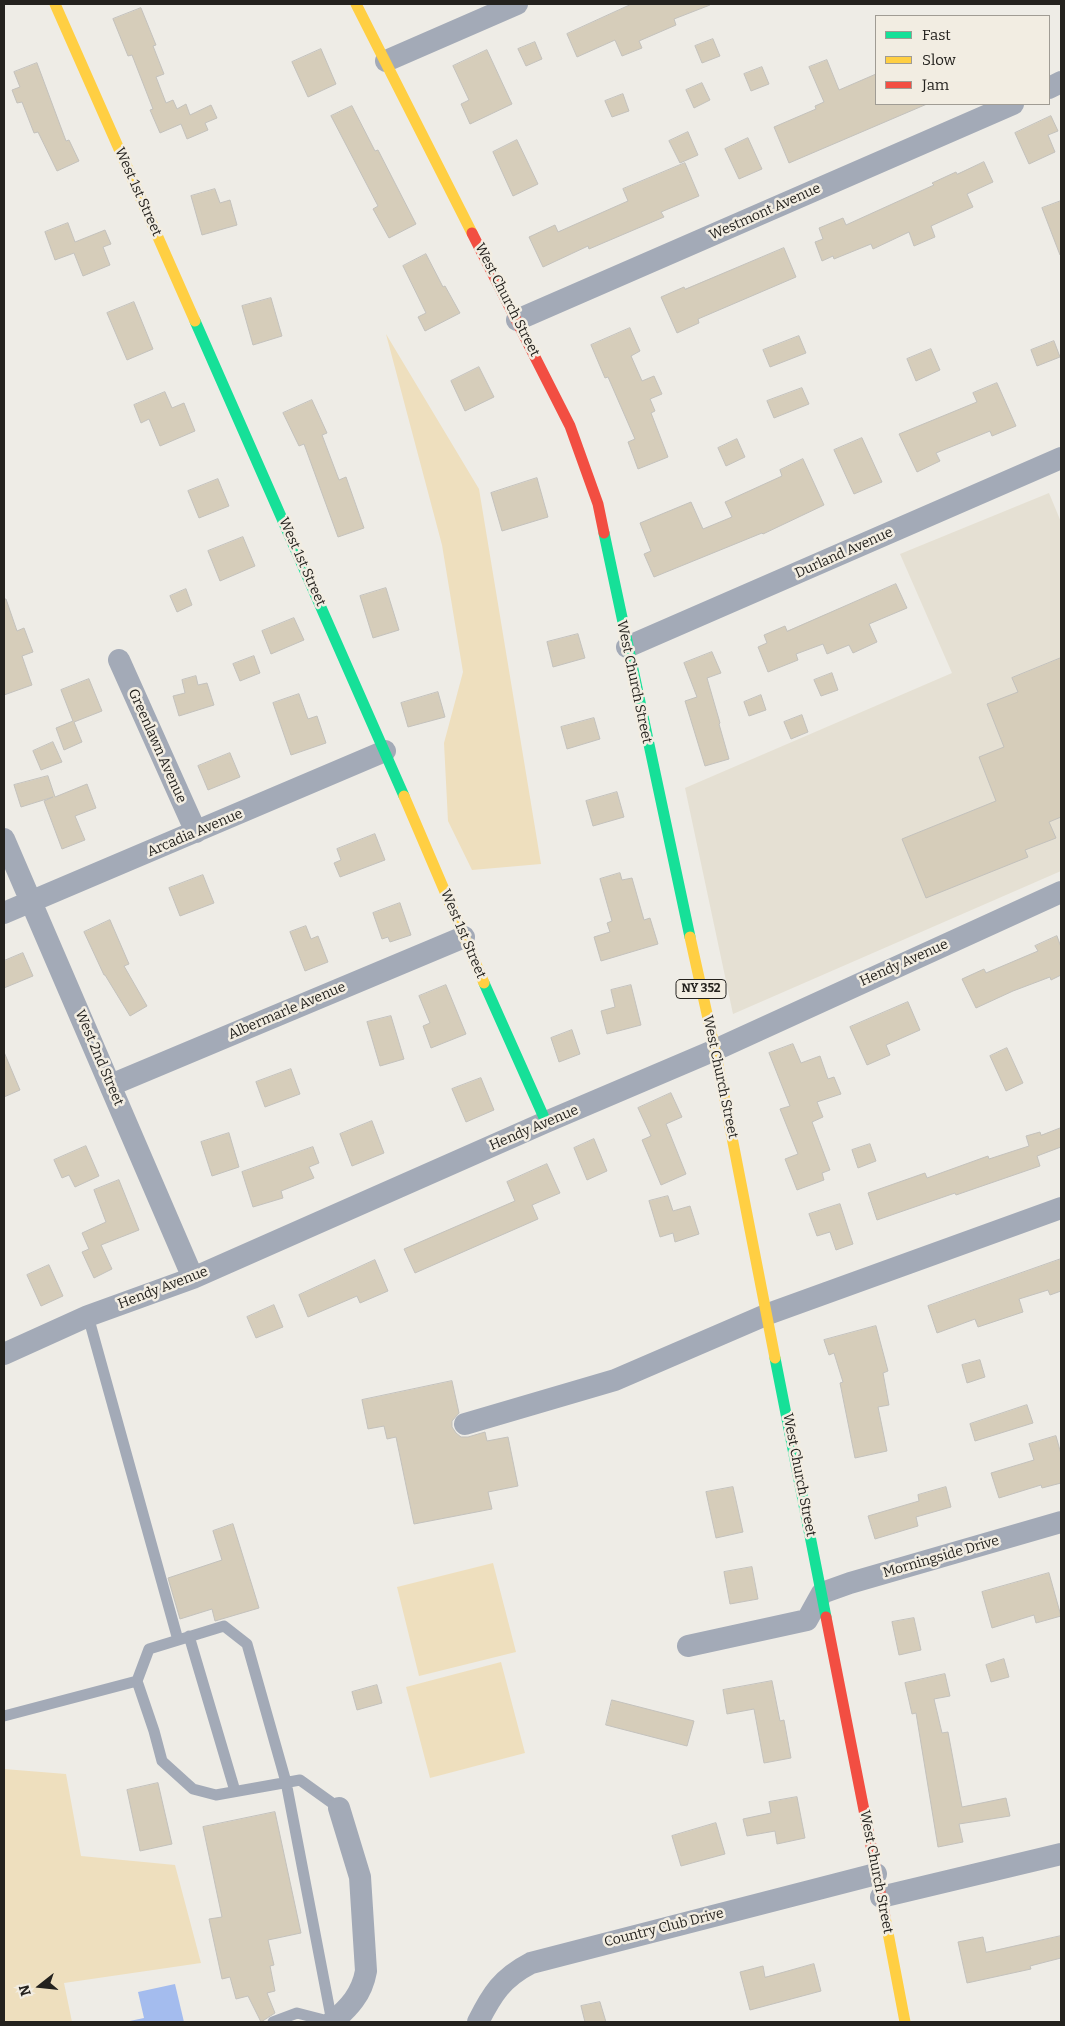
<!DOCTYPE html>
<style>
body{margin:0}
#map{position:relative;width:1065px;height:2026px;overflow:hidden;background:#eeece6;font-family:Bitter,serif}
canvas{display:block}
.frame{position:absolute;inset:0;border:5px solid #24221e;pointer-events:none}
.legend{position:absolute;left:875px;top:15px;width:175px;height:90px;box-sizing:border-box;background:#f2ede2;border:1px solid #a09c94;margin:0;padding:6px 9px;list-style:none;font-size:15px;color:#24221e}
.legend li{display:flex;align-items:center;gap:10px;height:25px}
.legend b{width:25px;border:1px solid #a09c94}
.north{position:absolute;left:15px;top:1961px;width:50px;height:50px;-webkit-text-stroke:4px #f2ede2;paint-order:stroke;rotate:254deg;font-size:14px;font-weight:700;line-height:20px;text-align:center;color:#24221e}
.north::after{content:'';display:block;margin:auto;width:18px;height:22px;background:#24221e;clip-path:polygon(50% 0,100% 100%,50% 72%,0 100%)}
</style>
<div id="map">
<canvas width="1065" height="2026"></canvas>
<div class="frame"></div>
<ul class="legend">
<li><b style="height:6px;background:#16e098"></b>Fast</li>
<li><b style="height:6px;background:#ffcf43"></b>Slow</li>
<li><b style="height:6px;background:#f24e42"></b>Jam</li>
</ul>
<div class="north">N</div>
</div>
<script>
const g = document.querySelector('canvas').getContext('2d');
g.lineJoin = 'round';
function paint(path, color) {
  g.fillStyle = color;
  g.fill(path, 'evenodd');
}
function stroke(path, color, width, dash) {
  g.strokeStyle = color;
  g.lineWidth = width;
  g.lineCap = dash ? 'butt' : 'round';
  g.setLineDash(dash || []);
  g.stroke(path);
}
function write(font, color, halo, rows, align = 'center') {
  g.font = font + ' Bitter,serif';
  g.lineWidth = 5;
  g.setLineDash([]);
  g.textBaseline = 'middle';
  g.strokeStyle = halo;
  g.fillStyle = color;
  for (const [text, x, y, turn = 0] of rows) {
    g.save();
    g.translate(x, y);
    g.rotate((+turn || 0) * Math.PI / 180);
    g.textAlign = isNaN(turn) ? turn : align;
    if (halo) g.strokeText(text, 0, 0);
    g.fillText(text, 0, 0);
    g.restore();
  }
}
const built = new Path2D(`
 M1049 493 1061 522V871L733 1014 685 788 952 673 900 554Z`);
const green = new Path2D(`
 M386 334 479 489 541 864 472 870 448 821 444 743 463 672 442 545Z
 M493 1563 516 1652 419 1676 397 1587Z
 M501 1662 525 1753 430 1778 406 1687Z
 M4 1769 66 1774 81 1856 175 1865 201 1963 64 1983 72 2022H4Z`);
const water = new Path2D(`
 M175 1984 184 2022H125L144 2018 138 1992Z`);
const building = new Path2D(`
 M632 4H710V5L674 19 676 25 639 41 642 48 622 56 615 40 577 57 567 34Z
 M141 8 156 45 153 46 164 74 156 77 166 103 173 100 177 109 186 104 190 115 211 105 217 118 205 123 208 130 187 139 181 124 160 133 150 110 153 109 132 55 128 56 113 19Z
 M713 39 720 56 702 63 695 46Z
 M535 42 542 59 526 66 518 49Z
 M321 49 336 84 308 97 292 62Z
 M487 50 512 104 470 124 461 104 469 100 453 66Z
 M827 60 839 90 876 74V104H927L789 163 774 127 816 109 815 106 824 102 809 67Z
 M37 63 66 141 69 140 79 161 57 171 38 132 34 133 22 102 17 103 12 90 20 87 14 72Z
 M762 67 769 84 751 91 744 74Z
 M702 83 710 100 694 108 686 90Z
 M623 94 629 111 612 117 605 101Z
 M352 106 375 151 378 150 416 224 389 238 373 209 378 206 331 116Z
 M1051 116 1058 131 1048 135 1055 152 1029 164 1015 133Z
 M688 132 698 155 680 163 669 141Z
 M748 138 762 169 739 179 725 149Z
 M517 140 538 184 513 196 493 152Z
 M984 162 993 182 967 194 973 207 931 226 935 237 914 246 909 232 873 249 871 244 834 259 833 256 822 261 815 242 823 239 819 228 843 218 846 225 934 185 932 183 956 172 957 174Z
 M685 163 699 196 661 212 664 217 589 249 588 246 543 267 529 237 555 225 558 232 628 201 623 189Z
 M215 189 220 203 230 200 237 225 202 235 191 196Z
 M1061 201V255H1060L1042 208Z
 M68 223 75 242 105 230 111 244 103 247 110 265 83 276 74 253 55 260 45 232Z
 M784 248 796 277 698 319 699 323 677 333 661 297 684 287 685 289Z
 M426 254 443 287 445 286 460 313 425 331 418 317 426 313 403 266Z
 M271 298 282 336 253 345 242 306Z
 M134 302 153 349 127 360 107 313Z
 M630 328 640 351 631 356 642 381 654 376 662 394 650 399 655 411 651 413 668 457 638 469 628 442 635 439 608 377 605 378 591 345Z
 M799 336 806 353 770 367 763 350Z
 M1054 341 1060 357 1037 366 1031 350Z
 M931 349 940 370 916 381 907 359Z
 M479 367 494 397 465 411 451 381Z
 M997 383 1016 426 992 436 990 431 936 453 940 461 917 472 899 434 977 402 973 393Z
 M802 388 809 404 774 418 767 401Z
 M165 392 172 408 184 403 195 431 160 446 149 419 141 423 134 405Z
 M312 400 327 433 322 435 339 480 346 477 364 528 338 537 304 444 299 446 283 413Z
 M862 438 882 482 854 494 834 450Z
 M737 439 745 457 726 466 718 448Z
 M803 459 824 505 763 534 762 533 654 577 644 554 651 551 640 523 691 502 703 529 732 517 725 502 782 476 780 470Z
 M537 478 548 517 502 531 491 493Z
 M218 479 229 506 199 518 188 491Z
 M243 537 255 566 220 581 208 551Z
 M896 584 907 608 869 624 877 642 853 653 849 645 827 654 823 644 796 654 798 660 768 672 758 647 767 643 764 635 785 626 787 631Z
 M386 588 399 630 373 638 360 596Z
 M186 589 192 605 177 612 170 596Z
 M4 599H6L17 631 24 628 33 652 22 656 32 685 4 695Z
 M294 618 304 640 271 654 262 631Z
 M578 634 585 658 553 667 547 642Z
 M712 652 721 673 707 678 720 723 719 724 729 759 705 766 685 701 697 697 684 663Z
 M254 656 260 673 240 681 233 664Z
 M1061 658V817L1049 822 1056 838 1025 850 1028 857 926 898 902 839 996 801 979 757 1004 747 987 704 1018 692 1012 678Z
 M832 673 838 690 821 696 814 680Z
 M196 676 198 685 207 683 214 705 179 716 173 696 185 693 182 680Z
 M89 679 102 711 74 722 82 742 64 750 56 728 73 721 61 690Z
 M438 692 445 717 408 727 401 703Z
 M299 694 308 719 317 716 326 743 291 755 273 703Z
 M761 695 766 710 749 716 744 702Z
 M802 715 808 732 791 739 784 722Z
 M594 718 600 739 567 749 561 727Z
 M53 742 62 762 41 770 33 751Z
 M230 753 240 777 208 790 198 766Z
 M48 776 55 797 87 784 96 808 75 816 85 840 62 849 44 801 53 797 21 807 14 785Z
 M617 792 624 817 593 826 586 801Z
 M375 834 385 860 340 877 334 863 341 860 337 849Z
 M620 873 622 880 632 878 644 920 650 918 658 944 601 961 594 937 610 932 607 923 612 921 600 879Z
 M203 875 214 903 180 916 169 888Z
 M400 903 411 935 390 942 388 937 382 939 373 913Z
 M110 920 129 964 124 966 147 1006 130 1016 105 975H104L84 932Z
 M306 926 311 939 318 936 328 962 305 971 290 932Z
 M1057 936 1061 947V975L1051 980 1050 977 1013 991 976 1008 962 979 984 969 986 973 1038 951 1035 946Z
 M23 953 33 976 4 988V961Z
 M446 985 466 1034 431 1048 423 1026 430 1023 419 996Z
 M631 985 641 1025 607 1034 601 1011 615 1007 611 990Z
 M908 1002 920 1030 886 1045 890 1055 867 1065 850 1027Z
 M391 1016 404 1059 380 1066 367 1022Z
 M572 1030 580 1054 559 1062 551 1038Z
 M793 1044 801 1063 820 1056 828 1079 834 1077 841 1094 817 1102 823 1117 812 1122 830 1170 822 1173 824 1180 797 1190 785 1159 798 1154 780 1109 790 1106 769 1053Z
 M1007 1048 1023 1083 1006 1091 990 1056Z
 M4 1052 20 1090 4 1097Z
 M291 1069 300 1094 265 1107 256 1082Z
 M481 1078 494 1110 466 1122 452 1089Z
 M671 1093 682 1117 666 1124 686 1174 661 1185 642 1140 651 1136 638 1108Z
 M372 1121 384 1153 352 1166 340 1134Z
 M1061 1128V1147L1037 1156 1040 1166 956 1195 955 1193 877 1220 868 1193 925 1173 927 1178 988 1156 989 1159 1029 1146 1026 1136 1040 1132 1041 1135Z
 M229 1133 239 1167 212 1176 201 1142Z
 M594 1139 607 1171 587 1180 574 1148Z
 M870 1144 876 1161 858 1168 852 1150Z
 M86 1146 99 1176 75 1187 69 1175 62 1178 54 1160Z
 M313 1147 319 1163 309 1167 314 1178 281 1191 283 1198 253 1207 242 1172Z
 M547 1164 560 1193 532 1205 538 1219 415 1273 404 1249 515 1201 507 1182Z
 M119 1180 139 1230 101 1245 112 1269 94 1278 82 1252 89 1249 82 1233 106 1222 94 1190Z
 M668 1196 673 1211 690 1206 699 1234 675 1242 673 1233 660 1237 649 1201Z
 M840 1204 853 1244 836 1250 830 1232 817 1236 809 1214Z
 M1061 1259V1291L1050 1295 1048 1290 1019 1299 1023 1312 978 1327 975 1319 937 1333 928 1306Z
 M375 1260 388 1291 360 1303 357 1296 308 1317 299 1295Z
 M49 1265 63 1296 41 1306 27 1275Z
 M274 1305 283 1327 256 1338 247 1317Z
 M876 1326 888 1371 883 1373 889 1405 878 1407 887 1451 855 1458 840 1383 843 1382 834 1353 829 1355 824 1340Z
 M980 1360 985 1377 967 1383 962 1365Z
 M452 1381 459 1413 452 1421V1427L456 1433 461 1437H468L485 1432 487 1441 508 1437 518 1486 488 1492 492 1509 414 1524 396 1437 387 1439 384 1426 368 1429 362 1400Z
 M1027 1405 1033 1423 975 1441 970 1424Z
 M1056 1436 1061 1454V1483L1042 1488 1041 1485 999 1498 991 1473 1034 1460 1029 1444Z
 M733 1487 743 1532 716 1538 706 1492Z
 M946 1487 951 1507 916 1517 918 1526 875 1539 868 1516 919 1501 918 1495Z
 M233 1524 259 1608 215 1621 212 1609 180 1619 168 1578 222 1560 213 1531Z
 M752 1567 758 1599 730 1604 724 1572Z
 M1049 1573 1061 1616 1036 1623 1034 1615 992 1628 982 1592Z
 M914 1618 921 1650 899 1655 892 1622Z
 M1004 1659 1009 1677 991 1682 986 1665Z
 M945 1674 950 1696 934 1699 942 1733 948 1732 962 1807 1006 1798 1010 1816 959 1824 963 1842 938 1847 916 1713 912 1714 905 1683Z
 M772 1681 780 1721 784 1720 791 1758 764 1763 754 1709 727 1714 723 1690Z
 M377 1685 382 1703 357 1710 352 1692Z
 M612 1700 694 1721 687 1746 606 1725Z
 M158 1783 172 1844 140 1851 127 1790Z
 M797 1797 805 1838 777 1844 775 1831 747 1836 743 1819 771 1813 769 1802Z
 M275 1812 301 1933 268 1940 274 1965 270 1966 275 1991 267 1993 275 2013 261 2022 248 1996 236 1999 230 1977 222 1979 209 1919 222 1917 203 1827Z
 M716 1823 725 1854 681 1866 672 1836Z
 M1061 1936V1958L1030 1966 1031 1969 967 1983 958 1942 983 1937 986 1952Z
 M814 1964 821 1991 750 2010 740 1972 763 1966 765 1977Z
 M600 2002 606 2022H585L581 2006Z`);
const lane = new Path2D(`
 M88 1316 178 1640
 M189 1636 235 1791
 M137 1681 149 1649 224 1626 247 1644 286 1782 332 2022 297 2013 273 2022
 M4 1716 137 1681 154 1731 162 1761 193 1789 216 1795 300 1780 339 1808`);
const street = new Path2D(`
 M386 61 517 4
 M1049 88 1061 82
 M517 320 1013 104
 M627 647 1061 458
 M119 660 196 832
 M4 839 193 1278
 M4 913 385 751
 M111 1085 464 937
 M4 1354 88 1316 193 1278 546 1122 715 1050 1061 892
 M465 1424 615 1380 768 1314 1061 1208
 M688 1646 807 1620 822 1593 850 1583 1061 1522
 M881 1897 1061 1854
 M332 2022C349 2008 362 1994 366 1971L360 1877 339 1808
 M478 2022C492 1994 502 1978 531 1963L876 1874`);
const fast = new Path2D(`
 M195 321 404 796
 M604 533 690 937
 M484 983 546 1122
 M775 1358 826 1617`);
const slow = new Path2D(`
 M55 4 195 321
 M356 4 472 233
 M404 796 484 983
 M690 937 715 1050 775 1358
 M885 1917 905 2022`);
const jam = new Path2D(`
 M472 233 570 426 598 504 604 533
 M826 1617 885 1917`);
const shields = [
 [701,989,50]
];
const shieldNames = [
 ["NY 352",701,989]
];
const streetNames = [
 ["West 1st Street",138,192,66],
 ["Westmont Avenue",765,212,-24],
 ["West Church Street",507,300,63],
 ["Durland Avenue",844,553,-24],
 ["West 1st Street",302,562,66],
 ["West Church Street",634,682,78],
 ["Greenlawn Avenue",157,746,66],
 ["Arcadia Avenue",195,833,-23],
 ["West 1st Street",463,934,67],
 ["Hendy Avenue",904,963,-24],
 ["Albermarle Avenue",287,1011,-23],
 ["West 2nd Street",99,1058,67],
 ["West Church Street",720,1077,78],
 ["Hendy Avenue",534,1128,-23],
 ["Hendy Avenue",163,1288,-21],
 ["West Church Street",799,1475,79],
 ["Morningside Drive",941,1557,-16],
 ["West Church Street",876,1872,79],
 ["Country Club Drive",664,1928,-14]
];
paint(built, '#e5e0d3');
paint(green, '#eedfbe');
paint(water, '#a4bcee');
paint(building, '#d6cdba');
stroke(building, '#c3c1bc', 1);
stroke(lane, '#a3aab7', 11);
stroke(street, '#a3aab7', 22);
stroke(fast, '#16e098', 11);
stroke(slow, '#ffcf43', 11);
stroke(jam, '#f24e42', 11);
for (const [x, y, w] of shields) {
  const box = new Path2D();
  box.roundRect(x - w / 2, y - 9.5, w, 19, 4);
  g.fillStyle = '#f2ede2';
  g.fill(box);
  stroke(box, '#24221e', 1);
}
write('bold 12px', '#24221e', null, shieldNames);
write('14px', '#24221e', '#f2ede2', streetNames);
</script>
